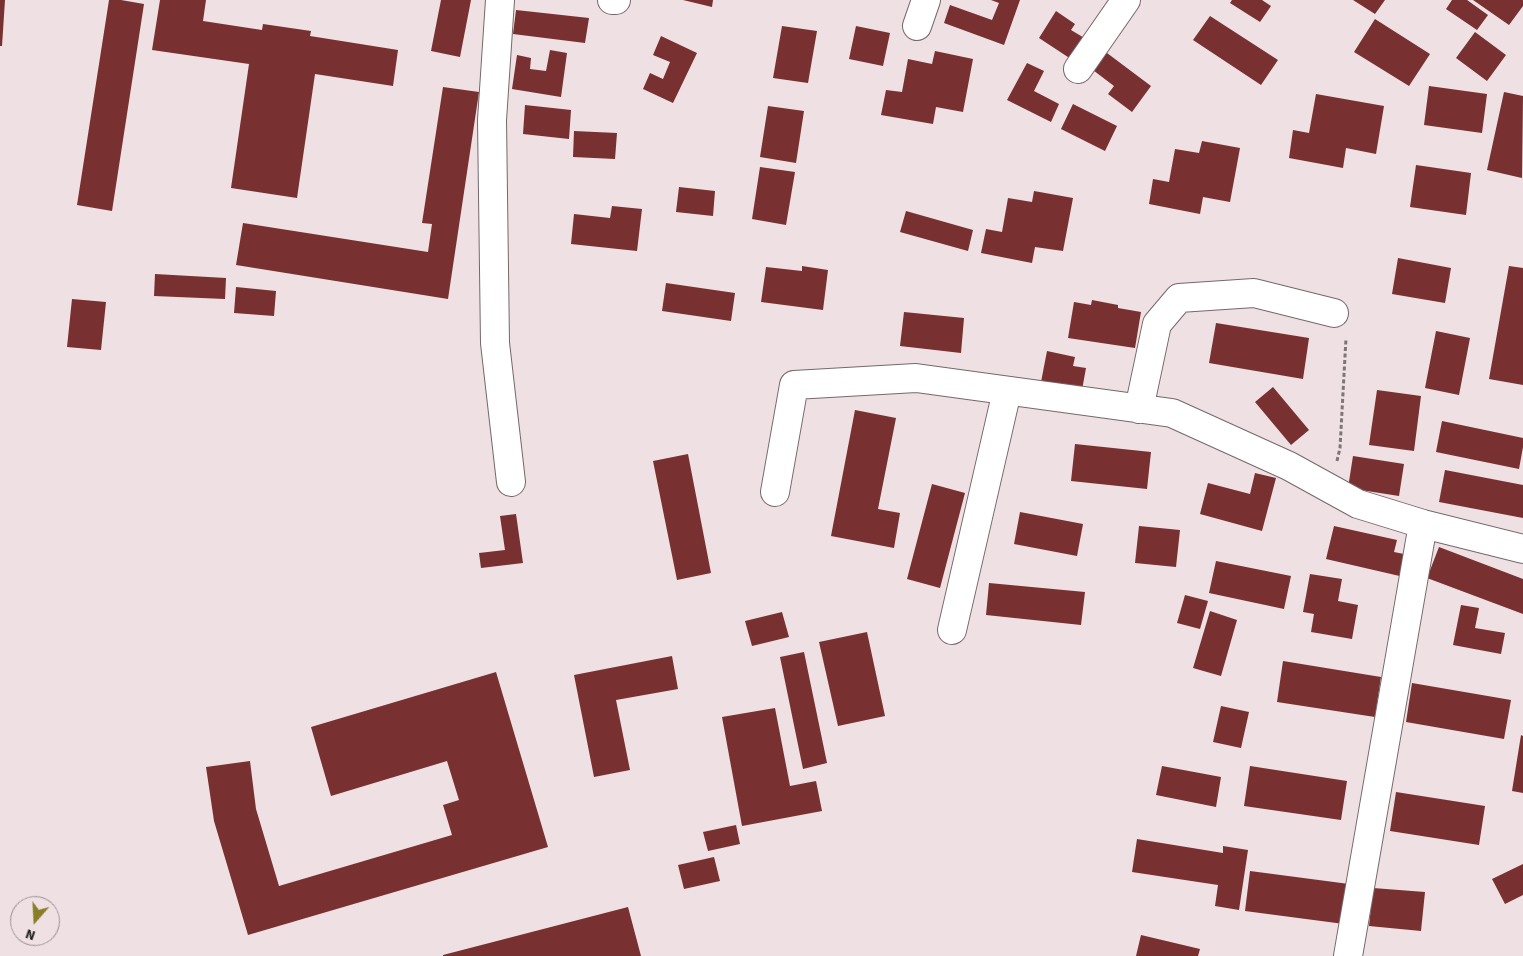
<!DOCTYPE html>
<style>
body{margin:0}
#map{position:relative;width:1523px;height:956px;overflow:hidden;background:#efe0e3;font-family:"Source Sans 3",sans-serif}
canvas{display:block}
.north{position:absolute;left:10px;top:896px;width:50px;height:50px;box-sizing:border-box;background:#efe0e3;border:1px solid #9a8f91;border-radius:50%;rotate:199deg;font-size:14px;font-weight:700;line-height:20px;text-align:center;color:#1b1617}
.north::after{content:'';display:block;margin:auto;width:18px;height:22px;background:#887e25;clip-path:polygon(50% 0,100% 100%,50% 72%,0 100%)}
</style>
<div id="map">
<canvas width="1523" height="956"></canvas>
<div class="north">N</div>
</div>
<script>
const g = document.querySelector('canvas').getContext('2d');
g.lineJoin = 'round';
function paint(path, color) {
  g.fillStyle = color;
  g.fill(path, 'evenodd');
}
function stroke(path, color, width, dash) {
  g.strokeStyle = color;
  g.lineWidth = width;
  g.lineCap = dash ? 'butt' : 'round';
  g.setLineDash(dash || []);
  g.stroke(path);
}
const building = new Path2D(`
 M0 0H5L2 46H0Z
 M109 0H121L144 4 112 211 77 205Z
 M160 0H206L203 21 262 30 263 24 311 31 310 36 398 50 393 86 315 74 297 198 231 188 249 64 152 50Z
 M441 0H471L460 57 431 51Z
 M683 0H713L712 7Z
 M991 0H1020L1004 45 944 23 950 5 992 20 999 3Z
 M1232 0H1262L1271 6 1260 22 1230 3Z
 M1353 0H1385L1375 14Z
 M1452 0H1467L1488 15 1477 30 1446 9Z
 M1473 0H1523V6L1509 25Z
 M516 10 589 18 585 43 513 34Z
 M1056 11 1075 24 1071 30 1091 42 1077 63 1039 38Z
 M1210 16 1278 60 1261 85 1193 40Z
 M1375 19 1430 54 1409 86 1354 52Z
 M782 26 817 31 808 83 773 78Z
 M856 26 890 33 883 66 849 59Z
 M1475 32 1506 55 1487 81 1456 58Z
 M661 36 697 53 673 103 643 89 650 73 663 79 670 62 653 55Z
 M1099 47 1151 86 1132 112 1108 94 1114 86 1085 64Z
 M550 50 567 53 561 97 512 89 517 55 531 58 530 69 546 71Z
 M935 51 973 59 963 112 936 107 933 124 881 115 886 90 902 92 908 59 932 64Z
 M1027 63 1044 71 1034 91 1059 104 1051 122 1007 100Z
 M1429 86 1487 94 1482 133 1424 125Z
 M443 87 479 92 448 299 236 265 243 223 428 252 432 224 422 223Z
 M1504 92 1523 96 1522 178 1487 170Z
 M1316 94 1384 106 1376 154 1346 148 1343 168 1289 158 1293 130 1309 133Z
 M1073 104 1117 126 1105 151 1061 129Z
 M525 105 571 110 569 139 523 134Z
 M768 106 804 111 796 163 760 157Z
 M574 131 617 133 615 159 573 157Z
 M1202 141 1240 148 1230 202 1203 197 1200 214 1149 204 1153 179 1169 182 1175 149 1199 153Z
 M1416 165 1471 173 1466 215 1410 207Z
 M760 167 795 172 786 225 752 219Z
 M679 187 715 191 713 216 676 212Z
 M1034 191 1073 198 1063 251 1035 247 1032 263 981 253 986 229 1002 232 1008 198 1032 202Z
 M612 206 642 209 637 251 571 244 574 214 610 218Z
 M906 211 973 230 968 251 900 232Z
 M1398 258 1451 268 1445 303 1392 294Z
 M802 266 828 270 823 310 761 302 766 267 802 271Z
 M1509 266 1523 268V385L1489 379Z
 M155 274 226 278 225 299 154 296Z
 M666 283 735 293 731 321 662 311Z
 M236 287 276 291 274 316 234 313Z
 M72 299 106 302 101 350 67 347Z
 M1092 300 1118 305V308L1141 312 1135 348 1068 338 1074 302 1091 305Z
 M904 312 964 318 961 353 900 346Z
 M1216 323 1309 338 1303 379 1209 363Z
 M1436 331 1470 338 1459 395 1425 388Z
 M1047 351 1075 357 1073 366 1086 368 1082 390 1041 382Z
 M1273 387 1309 430 1291 445 1255 402Z
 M1377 390 1421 396 1414 451 1369 445Z
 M855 410 896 418 878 509 900 513 894 548 831 536Z
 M1442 421 1523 438V447L1519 469 1436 452Z
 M1075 444 1151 452 1147 489 1071 481Z
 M688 454 711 573 677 580 653 461Z
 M1353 456 1404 464 1399 496 1348 488Z
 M1445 470 1523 485V518L1439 502Z
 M1255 473 1276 478 1262 531 1200 514 1208 483 1250 494Z
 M932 484 965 493 940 588 907 579Z
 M1020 512 1083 524 1077 556 1014 544Z
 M516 514 523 563 481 568 479 553 505 550 500 516Z
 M1139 526 1180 530 1176 567 1135 563Z
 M1334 526 1397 540 1394 552 1409 555 1404 577 1326 559Z
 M1439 547 1523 579V614L1427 578Z
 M1216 561 1291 576 1284 609 1209 593Z
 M1310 574 1342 579 1338 601 1358 605 1352 639 1311 632 1314 614 1303 612Z
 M989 583 1085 592 1081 625 986 615Z
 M1185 595 1208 601 1200 629 1177 623Z
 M1461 605 1479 608 1475 628 1505 633 1501 654 1453 645Z
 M1210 611 1237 620 1221 676 1193 668Z
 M782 612 789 637 752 646 745 621Z
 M867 632 885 716 838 726 819 642Z
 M804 652 827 763 803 769 780 657Z
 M672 656 678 689 616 700 630 770 594 777 574 675Z
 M1283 661 1381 677 1375 717 1277 702Z
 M496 672 548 847 248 935 214 821 206 767 250 761 256 809 279 886 452 835 443 805 459 800 447 761 331 796 311 727Z
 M1412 683 1511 700 1504 739 1406 722Z
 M1221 706 1249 712 1241 748 1213 742Z
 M775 708 790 786 816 781 822 811 742 826 722 717Z
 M1521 735 1523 736V793L1512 791Z
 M1162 766 1221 777 1216 807 1156 795Z
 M1250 766 1347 781 1341 820 1244 806Z
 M1396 792 1485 806 1479 845 1390 831Z
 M736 825 740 844 708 851 703 832Z
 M1137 839 1223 853V846L1248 850 1239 910 1215 906 1218 885 1132 872Z
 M714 857 720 881 684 889 678 865Z
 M1523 864V895L1505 904 1492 879Z
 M1250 871 1349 884 1344 924 1245 911Z
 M1373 888 1425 892 1421 931 1369 926Z
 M628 907 641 956H443V955Z
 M1141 935 1200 949 1198 956H1136Z`);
const path = new Path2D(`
 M1337 461 1340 448 1346 338`);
const minor = new Path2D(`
 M500 0 492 120 495 343 511 482
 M612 0H616
 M917 26 926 0
 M1078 69 1126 0
 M1139 409 1157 324 1179 298 1254 293 1334 313
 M775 492 794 385 916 378 1172 413 1289 466 1358 504 1423 524 1523 549
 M952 630 1007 391
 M1348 956 1423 524`);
paint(building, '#783030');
stroke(minor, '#75686b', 30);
stroke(path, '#7f7577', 3, [4, 2.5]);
stroke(minor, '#fff', 28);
</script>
